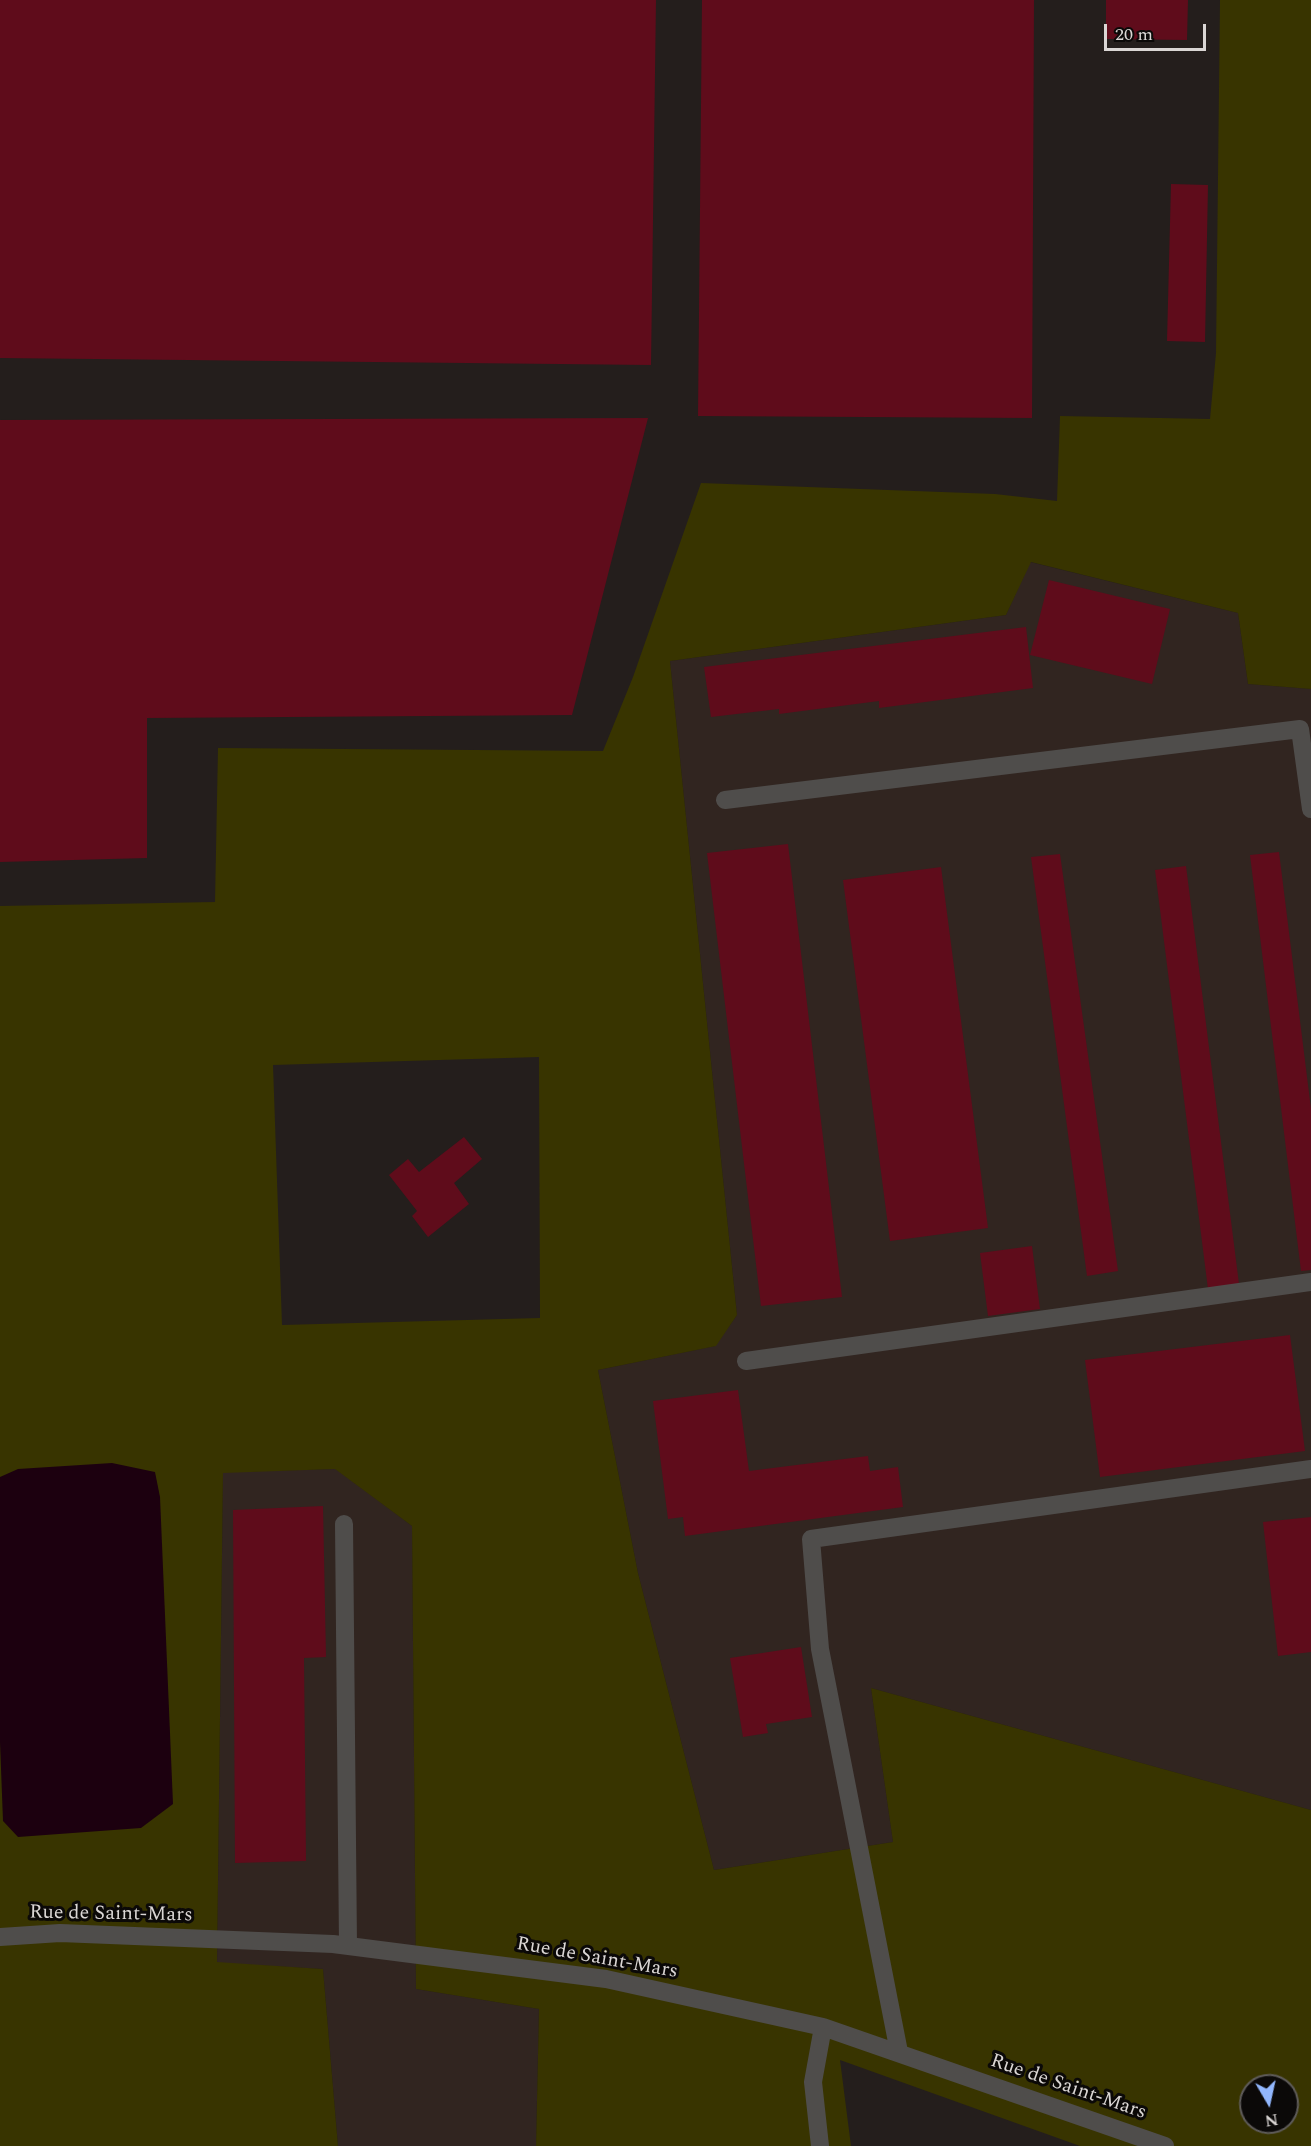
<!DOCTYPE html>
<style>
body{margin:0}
#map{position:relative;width:1311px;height:2146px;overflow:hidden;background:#241e1c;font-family:Spectral,serif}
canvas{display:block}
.north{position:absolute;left:1239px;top:2074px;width:60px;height:60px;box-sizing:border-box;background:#0b0908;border:2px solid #5e5b5a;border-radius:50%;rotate:171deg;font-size:16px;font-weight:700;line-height:24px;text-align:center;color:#dad6d4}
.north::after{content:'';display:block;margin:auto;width:21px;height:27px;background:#92b7fd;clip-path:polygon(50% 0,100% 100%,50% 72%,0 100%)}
.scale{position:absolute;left:1104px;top:24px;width:102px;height:27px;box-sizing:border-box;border:3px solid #dad6d4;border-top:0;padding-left:8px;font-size:18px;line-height:21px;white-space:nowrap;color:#dad6d4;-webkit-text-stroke:4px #0b0908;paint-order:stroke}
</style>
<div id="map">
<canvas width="1311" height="2146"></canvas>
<div class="north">N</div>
<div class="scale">20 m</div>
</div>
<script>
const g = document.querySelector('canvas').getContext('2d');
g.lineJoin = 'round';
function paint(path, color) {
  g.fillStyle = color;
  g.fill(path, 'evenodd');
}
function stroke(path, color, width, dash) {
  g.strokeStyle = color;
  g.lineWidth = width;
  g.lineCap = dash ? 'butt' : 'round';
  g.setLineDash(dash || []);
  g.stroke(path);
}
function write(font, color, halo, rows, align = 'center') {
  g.font = font + ' Spectral,serif';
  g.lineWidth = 6;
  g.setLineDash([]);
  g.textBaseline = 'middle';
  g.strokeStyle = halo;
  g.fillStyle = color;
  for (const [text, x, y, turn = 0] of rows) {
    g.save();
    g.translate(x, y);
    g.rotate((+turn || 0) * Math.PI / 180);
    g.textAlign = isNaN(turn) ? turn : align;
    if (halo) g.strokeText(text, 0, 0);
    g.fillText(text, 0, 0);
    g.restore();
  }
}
const built = new Path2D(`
 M1030 562 1238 613 1248 684 1311 689V1810L871 1688 893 1842 714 1870 638 1573 598 1370 715 1346 737 1315 670 661 1006 615Z
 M336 1469 412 1526 416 1989 539 2009 536 2146H338L323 1969 217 1963 223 1472Z`);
const green = new Path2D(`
 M1220 0H1311V689L1248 684 1238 613 1031 562 1006 615 670 661 737 1315 716 1346 598 1370 638 1573 714 1870 893 1842 871 1688 1311 1810V2146H1080L840 2060 851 2146H536L539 2009 416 1989 412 1526 335 1469 223 1473 217 1962 323 1969 338 2146H0V906L215 902 218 748 603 751 633 677 701 483 995 494 1057 501 1060 416 1210 419 1216 353ZM539 1057 540 1318 282 1325 273 1065ZM1251 2086H1287V2122H1251Z`);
const water = new Path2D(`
 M112 1463 155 1472 160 1497 173 1804 141 1828 18 1837 3 1821 0 1742V1477L18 1469Z`);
const building = new Path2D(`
 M0 0H656L651 365 0 358Z
 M702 0H1034L1032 418 698 416Z
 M1106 0H1188L1187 40 1106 39Z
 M1171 184 1208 185 1205 342 1167 341Z
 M648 418 572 715 147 718V858L0 862V420Z
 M1049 580 1170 609 1152 684 1030 655Z
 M1026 627 1033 688 879 708V701L779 714V709L711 717 704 667Z
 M788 844 842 1297 761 1306 707 853Z
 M1279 852 1311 1109V1270L1301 1271 1250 855Z
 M1060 854 1118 1271 1087 1276 1031 857Z
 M1186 866 1239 1284 1208 1289 1155 870Z
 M941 867 988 1228 890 1241 843 880Z
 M464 1137 482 1159 454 1183 469 1204 428 1237 412 1216 417 1211 389 1175 408 1159 419 1172Z
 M1032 1246 1040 1309 988 1316 980 1253Z
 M1290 1335 1305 1451 1100 1477 1085 1360Z
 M738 1390 749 1471 868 1456 870 1471 898 1467 903 1507 685 1536 683 1517 668 1519 653 1401Z
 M323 1506 326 1657 304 1658 306 1861 235 1863 233 1510Z
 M1311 1517V1652L1278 1656 1263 1522Z
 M801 1647 812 1717 766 1724 768 1733 743 1737 730 1658Z`);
const minor = new Path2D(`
 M725 800 1300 729 1311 809
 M746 1361 1311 1282
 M344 1524 348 1946
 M0 1937 60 1933 333 1944 606 1979 823 2027 1165 2146
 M899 2052 820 1649 811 1539 1311 1469
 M820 2146 813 2082 823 2027`);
const streetNames = [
 ["Rue de Saint-Mars",111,1915,1],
 ["Rue de Saint-Mars",597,1959,10],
 ["Rue de Saint-Mars",1068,2088,19]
];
paint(built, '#312520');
paint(green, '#383400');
paint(water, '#1c000f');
paint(building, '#5f0c1b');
stroke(minor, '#4f4d4b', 18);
write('20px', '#dad6d4', '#0b0908', streetNames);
</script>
